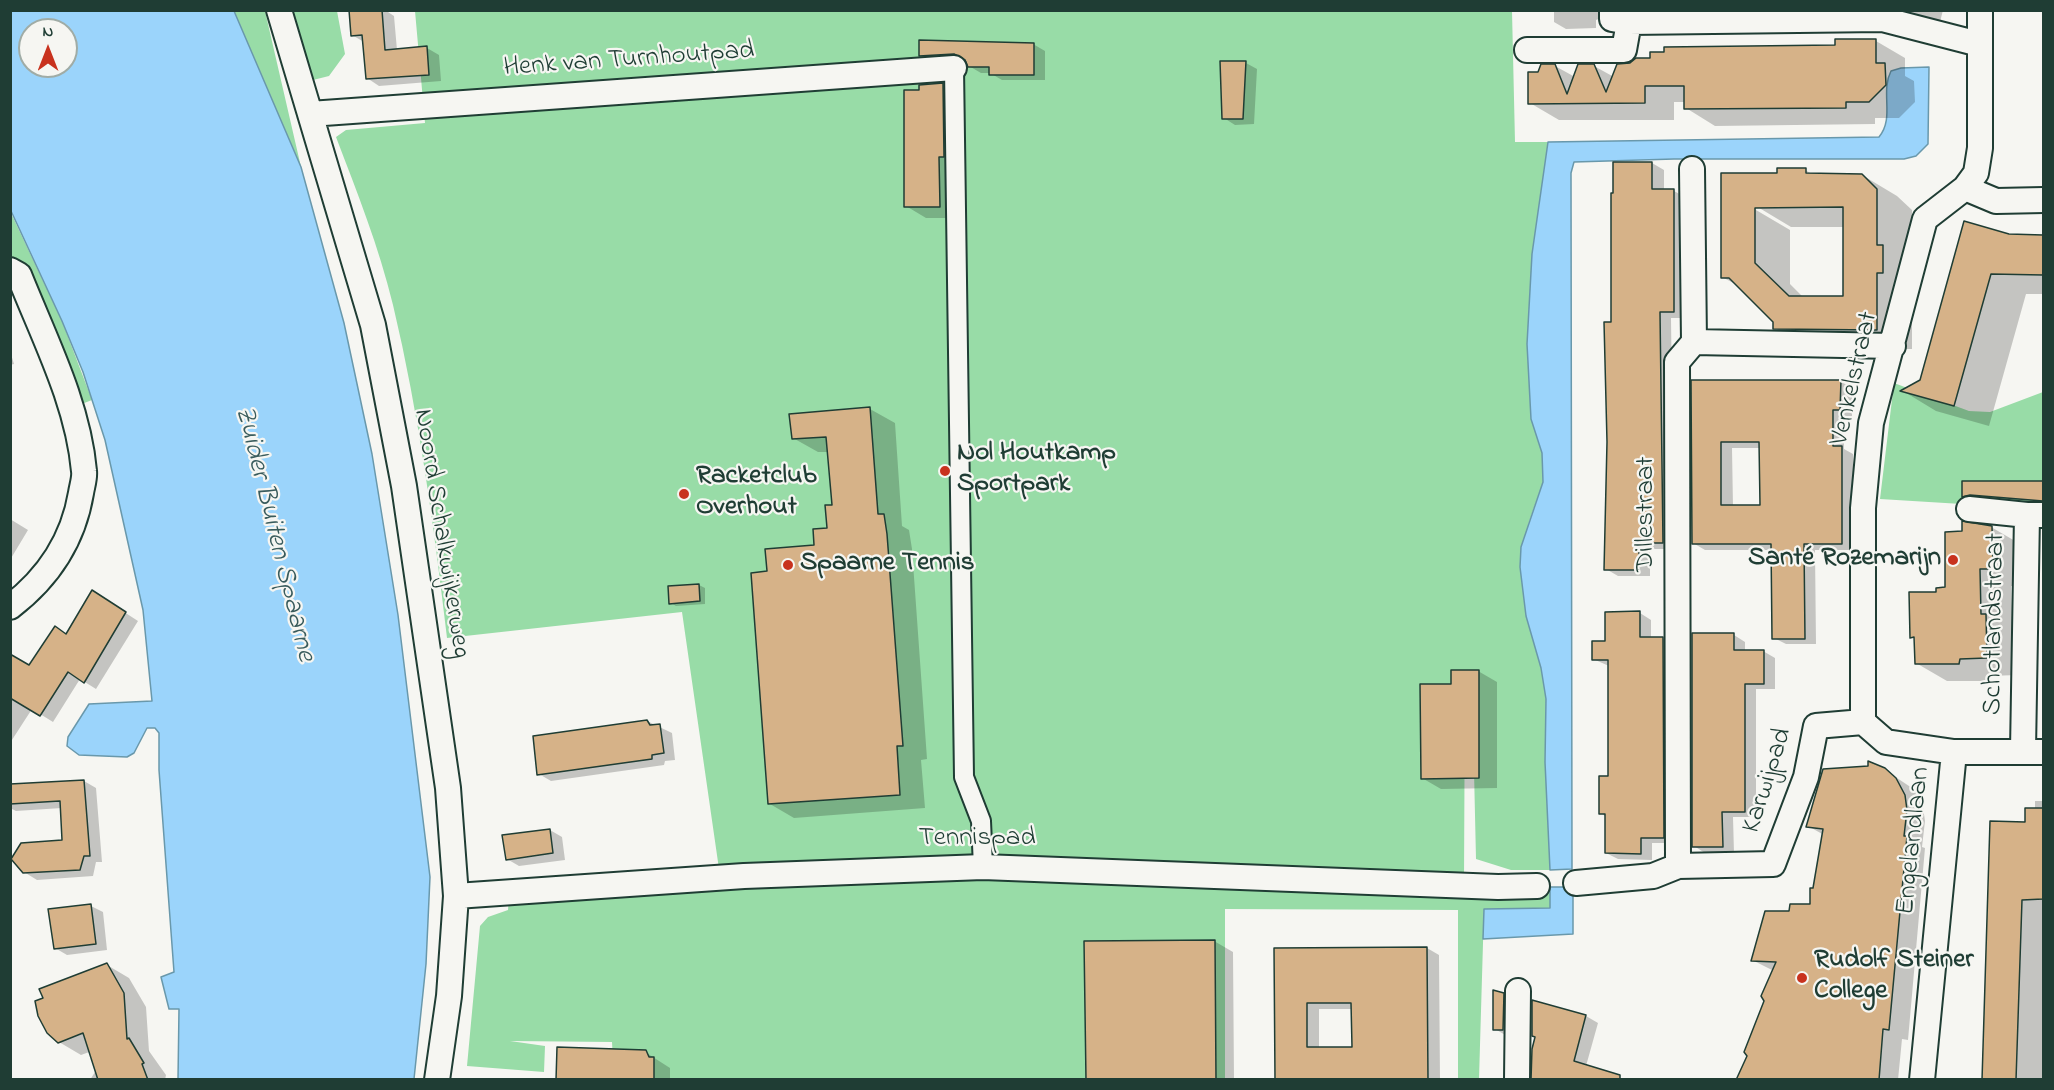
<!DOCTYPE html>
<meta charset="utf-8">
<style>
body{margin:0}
#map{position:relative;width:2054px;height:1090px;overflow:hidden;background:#f6f6f2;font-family:"Indie Flower",sans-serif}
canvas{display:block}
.frame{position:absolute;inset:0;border:12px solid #1f3d34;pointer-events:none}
.north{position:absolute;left:18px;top:18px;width:60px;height:60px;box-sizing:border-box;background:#f6f6f2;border:2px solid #a0aca6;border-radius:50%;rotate:0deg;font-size:16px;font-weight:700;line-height:24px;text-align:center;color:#1f3d34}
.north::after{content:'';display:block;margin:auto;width:21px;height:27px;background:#c8321e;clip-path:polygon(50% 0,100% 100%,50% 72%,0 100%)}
</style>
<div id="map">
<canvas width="2054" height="1090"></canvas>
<div class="frame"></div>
<div class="north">N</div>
</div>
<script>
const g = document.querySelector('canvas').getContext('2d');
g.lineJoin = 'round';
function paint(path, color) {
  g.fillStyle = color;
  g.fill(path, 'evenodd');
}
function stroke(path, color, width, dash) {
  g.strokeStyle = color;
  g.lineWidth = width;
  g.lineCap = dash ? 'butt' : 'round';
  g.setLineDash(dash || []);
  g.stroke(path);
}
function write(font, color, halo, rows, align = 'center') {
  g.font = font + ' "Indie Flower",sans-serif';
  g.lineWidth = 4.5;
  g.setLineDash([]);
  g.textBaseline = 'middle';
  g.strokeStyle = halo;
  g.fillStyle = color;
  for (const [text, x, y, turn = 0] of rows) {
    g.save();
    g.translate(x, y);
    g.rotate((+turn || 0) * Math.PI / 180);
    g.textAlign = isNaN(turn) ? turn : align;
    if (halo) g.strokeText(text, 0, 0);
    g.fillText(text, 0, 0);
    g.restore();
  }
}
const green = new Path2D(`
 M234 11H265L301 167 235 16Z
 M290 11H337L345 54 329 76 313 80Z
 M415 11H1512L1515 142H1548L1532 254 1527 344 1531 419 1542 453 1543 482 1529 522 1520 567 1526 616 1541 668 1546 699 1545 762 1550 870H1511L1476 859 1474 771 1465 671 1464 880 1485 887H1550V908L1484 909 1479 1079H1458V910L1225 909V1079H614L612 1042 510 1041 545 1046 544 1072 467 1066 480 926 488 917 508 910 510 884 719 869 682 612 447 638C434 527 419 414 393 305 379 247 357 192 336 137L346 130 425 123Z
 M10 211 62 321 92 400 74 407 24 276 11 257Z
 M1894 383 1969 411 1990 412 2043 392V509L1880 499Z`);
const water = new Path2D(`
 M10 11H234L301 167 344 323 372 454 398 615 430 877 426 964 414 1079H178L179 1009H169L161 977 174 972 159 770V733L155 728H147L134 753 127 757 79 755 67 746 68 737 89 704 152 701 143 610 105 440 83 372 62 321 11 211ZM30 30H66V66H30Z
 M1929 67 1928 144 1916 156 1904 159H1674L1574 162 1571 173 1572 869 1550 870 1545 762 1546 699 1541 668 1526 616 1520 567 1521 547 1543 482 1542 453 1531 419 1527 344 1532 254 1548 142 1879 137C1895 118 1880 92 1891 71L1901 68Z
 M1550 887H1573V934L1483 939 1484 909 1550 908Z`);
const shadow = new Path2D(`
 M385 10 394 16 397 50 427 48 439 55 441 81 379 86 367 78 364 42 352 35 351 11Z
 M1554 10H1613L1611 14 1596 20V28L1566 29 1554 22Z
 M1876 10H1943L1940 22Z
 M1876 41 1905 58V76L1914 81 1915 102 1899 118H1875V124L1715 126 1686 108V102H1674V120H1559L1530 103 1539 74 1555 66 1575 77 1594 66 1614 77Z
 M1033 44 1045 51V80H1002L990 73H981L969 66 967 59 932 62 920 55Z
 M1246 63 1257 69 1254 124 1235 125 1224 118Z
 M943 85 963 96 959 218H926L906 206 920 91Z
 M1652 163 1664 170V191H1674L1685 197V318H1671L1674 549H1650V576H1618L1606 569 1612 323Z
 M1805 170 1814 175H1862L1897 196 1912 210V349H1810L1775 328 1774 322 1741 287 1722 277V175H1778ZM1756 206 1791 227H1845V297H1803L1790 284V230L1756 210Z
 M2008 236H2044V294H2026L1989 426 1936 411 1903 391 1921 381Z
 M10 351 14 364 10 365Z
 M1840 381 1852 388V416H1844V449L1853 454V550H1815L1816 644H1786L1774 638 1773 550H1705L1693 543V382ZM1732 448H1761V507H1733Z
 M870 409 895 423 902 526 909 530 912 549 927 759 921 760 925 808 794 818 770 804 768 573 816 546 828 529 833 506 829 452H818L793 438Z
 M2044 482V502L1977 497 1969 499 1963 496V483Z
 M10 519 28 530 10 560Z
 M1991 527 2022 545 2023 586H2011L2012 630 2017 633V675L1990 676V681H1947L1916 663V639L1911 637 1938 593 1947 589 1964 533Z
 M699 585 705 588V604L676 606 671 603Z
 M104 599 138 621 96 689 80 679 53 722 32 709 10 743V666L30 667Z
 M1640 613 1651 620V639H1663L1675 646V843H1652V860L1618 859 1606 853V817L1601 813 1609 777V666L1593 659 1607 642Z
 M1734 635 1745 642V651H1763L1775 658V689H1756V817H1733L1734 853H1705L1694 846Z
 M1478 671 1497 682V788L1441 789 1422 778 1452 685Z
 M647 721 672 733 675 760 665 761 664 765 551 781 539 774Z
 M1885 770 1915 790 1923 807 1925 821 1922 847 1925 848 1908 1040 1902 1039 1898 1080 1738 1079 1749 1056 1774 971 1752 960 1790 912 1812 905 1824 835 1808 826Z
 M84 781 96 788 102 862H96L93 876 37 880 24 872 64 842 62 808 16 811 10 808V785Z
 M2035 801H2044V1080H1983L2024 824 2035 810Z
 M550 830 562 837 565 860 519 866 507 859Z
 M91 906 103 912 107 950 67 955 55 948Z
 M1214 941 1233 952 1234 1080H1088Z
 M1427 948 1439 955 1440 1080H1277L1275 950ZM1319 1009H1352L1353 1048H1319Z
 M107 965 129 978 146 1007 149 1051 166 1075 165 1080H90L98 1067 92 1051 81 1055 59 1042Z
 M1503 994 1516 1001 1507 1036 1495 1029Z
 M1534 1002 1586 1016 1598 1023 1586 1066 1532 1080 1536 1037Z
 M645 1052 670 1068V1080H558Z`);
const building = new Path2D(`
 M349 10H382L385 50 427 46 429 75 366 79 362 35 351 36Z
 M1835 39H1876V63H1885L1886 85 1869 102H1846V108L1684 109V86H1645V103L1528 104V72H1538L1541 64H1555L1567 94 1578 64H1594L1606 92 1617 64 1630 63 1636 58H1650V52H1664V47L1835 45Z
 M919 40 1034 43V75H989V67H968L965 60 954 54 919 56Z
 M1220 61H1246L1243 119H1222Z
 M943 83 944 157H939L940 207H904V90H919V85Z
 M1613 162H1652V189H1674V312H1660L1663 543H1639V570H1604L1607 442 1604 322H1611V193H1613Z
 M1777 168H1806V173L1862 174 1877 189V245H1883V273H1877V330L1773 329V322L1729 278H1721V173H1777ZM1843 207V296H1789L1755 263V208Z
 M1964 221 2009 234 2043 235V275L1991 274 1954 406 1900 391 1920 380Z
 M1691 380H1841L1840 410H1833V446H1842V544H1804L1805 639H1772L1771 544H1692ZM1721 442H1759L1760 505H1721Z
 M870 407 878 514H884L887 534 903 746H897L900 795 768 804 751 573 767 571 765 549 814 545 813 529 827 528 825 505H832L826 437 792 439 789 414Z
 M1962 481H2043V501L1970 495 1962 497Z
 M1962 521 1992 526 1993 569H1980L1981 614H1986L1987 658 1960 659 1959 664H1915L1914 637 1910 638 1909 592H1936V588L1945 587V532L1962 531Z
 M699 584 700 601 669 604 668 586Z
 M92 590 126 612 84 683 68 672 40 716 10 698V654L29 665 55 626 66 634Z
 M1640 611V637H1663L1664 838H1641V854L1605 853V814H1599V776H1608V660H1592V641H1605V612Z
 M1692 633H1734V650H1764V684H1745V812H1722L1723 847H1692Z
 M1451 670H1479V778L1421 779 1420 684H1451Z
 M647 720 650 725 660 724 664 753 652 755V759L537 775 533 736Z
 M1868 761 1885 768 1896 778 1905 795 1907 810 1904 836H1907L1889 1030 1883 1029 1879 1080H1736L1747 1056 1744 1052 1764 1001 1761 996 1776 962 1751 961 1765 911H1789L1790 904H1810V888H1813L1823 829 1806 827 1823 769 1868 766Z
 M84 780 90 856H84L80 870 23 873 11 859 21 843 62 840 60 801 10 804V784Z
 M2025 808H2043V899L2022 900 2016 1080H1982L1990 821 2025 822Z
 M550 829 553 853 506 860 502 835Z
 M91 904 96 944 54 949 48 909Z
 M1215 940 1216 1080H1086L1084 941Z
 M1427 947 1428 1080H1275L1274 948ZM1307 1003H1351L1352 1047H1307Z
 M107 963 124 993 127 1039 129 1038 144 1063 142 1064 148 1080H98L83 1033 58 1043 47 1033 38 1016 35 1001 43 998 39 989Z
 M1493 990 1504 993 1503 1030H1493Z
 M1532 1000 1586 1015 1574 1061 1620 1075V1080H1531L1532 1049 1535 1037 1532 1036Z
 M557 1047 646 1050 649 1057H654V1080H556Z`);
const pedestrian = new Path2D(`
 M954 68 964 777 981 821 983 867`);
const minor = new Path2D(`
 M279 10 373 325 404 486 448 788 456 896 449 996 437 1080
 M1612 10V19L1629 22
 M1527 50H1624L1629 22 1882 19 1979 44
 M310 114 954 68
 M1965 188 1996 201 2044 200
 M10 270 19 275C44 338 78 403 84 471 85 478 82 486 81 493 73 541 48 578 10 607
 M1694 342 1893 346
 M1969 509 2027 515
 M1863 722V508L1871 423 1925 219 1965 188 1976 173 1980 148V10
 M2023 750 2027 515H2044
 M1678 866 1677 362 1694 342 1692 169
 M1576 883 1653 876 1678 866 1773 864 1806 777 1816 726 1863 722 1886 742 1954 752H2044
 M456 896 744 876 983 867 1498 887 1537 886
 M1517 1080 1518 991
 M1922 1080 1954 752`);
const markers = [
 [945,471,6,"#c8321e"],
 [684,494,6,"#c8321e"],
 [1953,560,6,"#c8321e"],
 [788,565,6,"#c8321e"],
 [1802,978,6,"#c8321e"]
];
const streetNames = [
 ["Henk van Turnhoutpad",629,61,-4],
 ["Venkelstraat",1856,379,-77],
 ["Dillestraat",1648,514,-90],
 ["Noord Schalkwijkerweg",440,534,81],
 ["Schotlandstraat",1996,624,-89],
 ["Karwijpad",1769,781,-72],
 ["Tennispad",977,840],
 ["Engelandlaan",1915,841,-84]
];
const poiNames = [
 ["Nol Houtkamp",957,455],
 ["Sportpark",957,486],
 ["Racketclub",696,478],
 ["Overhout",696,509],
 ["Santé Rozemarijn",1941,560,"right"],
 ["Spaarne Tennis",800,565],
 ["Rudolf Steiner",1814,962],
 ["College",1814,993]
];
const waterNames = [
 ["Zuider Buiten Spaarne",273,534,76]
];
paint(green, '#98dca7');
paint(water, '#9bd4fb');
stroke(water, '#6998ab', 1.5);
paint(shadow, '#0003');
paint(building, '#d6b288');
stroke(building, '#1f3d34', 1.5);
stroke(pedestrian, '#1f3d34', 22);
stroke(minor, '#1f3d34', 28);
stroke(pedestrian, '#f6f6f2', 18);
stroke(minor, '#f6f6f2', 24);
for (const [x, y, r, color] of markers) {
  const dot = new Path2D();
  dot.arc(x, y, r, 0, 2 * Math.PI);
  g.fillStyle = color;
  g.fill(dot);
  stroke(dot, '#f6f6f2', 2);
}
write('27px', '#1f3d34', '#f6f6f2', streetNames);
write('bold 27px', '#1f3d34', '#f6f6f2', poiNames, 'left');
write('italic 28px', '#385b5c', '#f6f6f2', waterNames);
</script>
